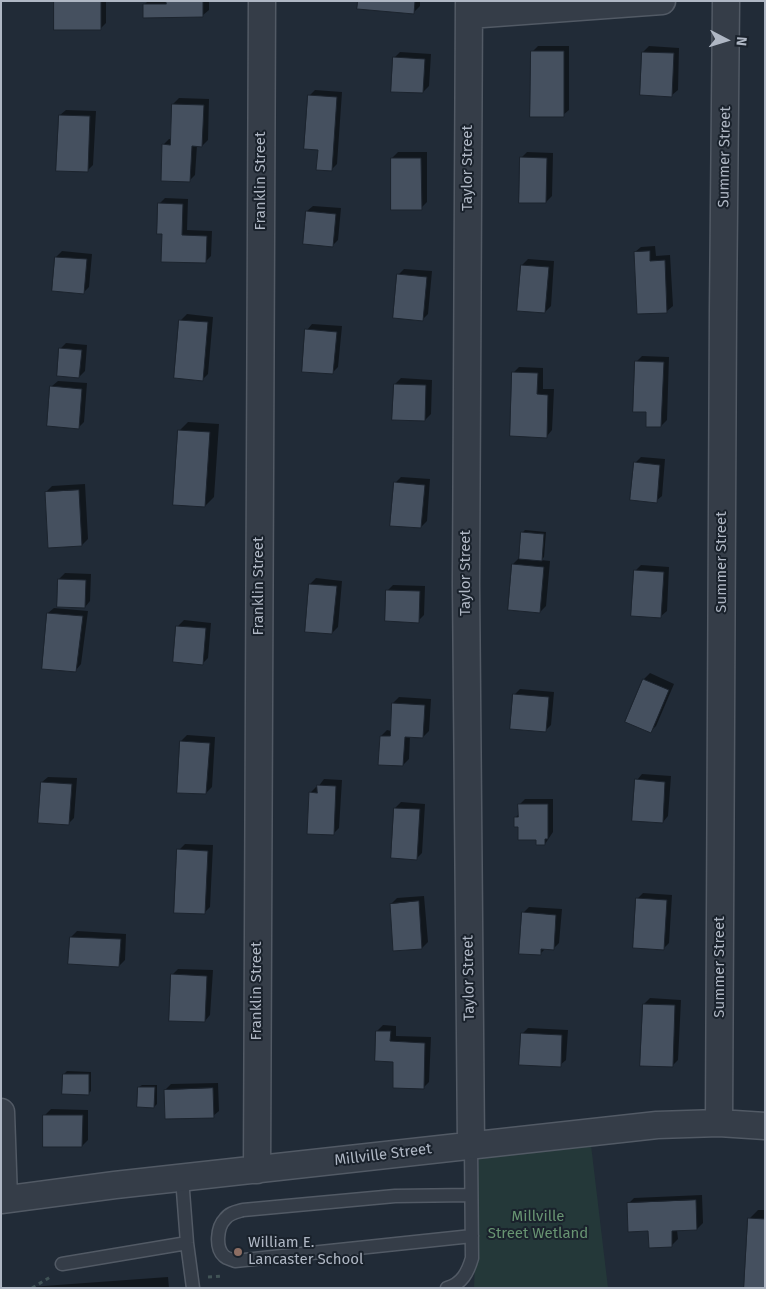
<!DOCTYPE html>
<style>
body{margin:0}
#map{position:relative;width:766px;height:1289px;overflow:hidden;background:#212b37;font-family:"Fira Sans",sans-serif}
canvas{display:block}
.frame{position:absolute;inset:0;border:2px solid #afb7c4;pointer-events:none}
.north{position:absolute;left:701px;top:15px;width:50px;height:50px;-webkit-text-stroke:4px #1a222c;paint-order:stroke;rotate:95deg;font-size:14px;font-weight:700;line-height:20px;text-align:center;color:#afb7c4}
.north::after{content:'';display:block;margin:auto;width:18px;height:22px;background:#afb7c4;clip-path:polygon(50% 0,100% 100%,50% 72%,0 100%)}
</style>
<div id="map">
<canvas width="766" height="1289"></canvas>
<div class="frame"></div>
<div class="north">N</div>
</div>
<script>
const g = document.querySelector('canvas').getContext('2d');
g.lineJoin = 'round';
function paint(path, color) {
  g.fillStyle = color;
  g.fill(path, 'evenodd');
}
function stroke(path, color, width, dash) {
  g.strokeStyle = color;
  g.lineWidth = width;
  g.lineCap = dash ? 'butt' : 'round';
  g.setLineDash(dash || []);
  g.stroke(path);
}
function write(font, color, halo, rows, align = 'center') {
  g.font = font + ' "Fira Sans",sans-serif';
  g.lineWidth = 4;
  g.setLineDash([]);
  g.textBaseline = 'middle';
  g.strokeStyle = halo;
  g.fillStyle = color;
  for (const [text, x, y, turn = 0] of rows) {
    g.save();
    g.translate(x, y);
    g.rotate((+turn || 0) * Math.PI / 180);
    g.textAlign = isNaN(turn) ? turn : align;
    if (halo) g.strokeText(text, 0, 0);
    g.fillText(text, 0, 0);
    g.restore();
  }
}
const green = new Path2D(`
 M591 1145 608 1288H474L479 1157Z`);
const shadow = new Path2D(`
 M56 1H106V23L100 29Z
 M148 1H209V10L203 15 144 5Z
 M359 1H420V6L414 12Z
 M538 46H569V110L563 115 532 52Z
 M649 46 679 48 678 90 672 95 643 52Z
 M400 52 431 54 429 86 423 92 394 58Z
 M315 90 342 92 337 164 331 170 309 96Z
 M179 98 209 99 208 140 202 146 197 145 195 175 189 181 163 145 169 139H172L173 104Z
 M66 110 96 111 93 165 87 171 60 115Z
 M398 152H427V202L421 208 392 158Z
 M527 152 553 153 552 196 546 202 521 158Z
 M165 198 188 199 187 230 212 231 211 256 205 262 164 233 159 204Z
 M313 206 341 208 338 240 332 246 307 211Z
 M655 246 656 256 670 255 673 306 667 311 635 252 641 247Z
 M62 251 92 254 89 287 83 293 56 257Z
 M528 259 554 261 551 306 545 312 522 265Z
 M404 269 432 271 428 314 422 320 398 275Z
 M187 314 213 317 208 374 202 380 176 377 181 320Z
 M312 324 342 326 338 367 332 373 307 330Z
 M66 343 87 345 85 371 79 377 60 349Z
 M642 356 669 357 667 420 661 426 647 411 636 362Z
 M519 367 543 368V389H554L552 430 547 436 513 373Z
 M401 378 432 380 431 414 425 420 395 384Z
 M58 381 87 383 84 422 78 428 52 386Z
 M188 422 219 424 214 497 205 506 179 431Z
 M641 457 665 459 662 496 656 501 635 463Z
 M401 477 430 479 427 521 421 527 395 483Z
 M85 484 88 539 82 545 46 492 52 486Z
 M525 530 546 532 544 557 541 560 550 561 546 606 540 612 513 564 519 558 522 533Z
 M641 565 669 567 667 611 661 616 635 571Z
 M65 573 91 574 90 601 85 607 59 579Z
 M316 578 342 581 338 627 332 633 310 584Z
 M393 585 425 586 424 615 418 621 388 590Z
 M54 608 88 611 81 664 76 670 48 613Z
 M184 620 211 623 208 658 202 664 178 626Z
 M650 673 674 684 656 726 650 732 626 722 644 679Z
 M520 689 554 692 551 725 545 731 514 695Z
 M399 697 431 699 429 731 423 737 410 736 409 759 403 765 381 736 387 730 391 731 393 703Z
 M187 735 215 737 212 787 206 793 181 741Z
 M642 774 671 776 668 816 663 822 637 780Z
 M48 777 77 778 74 818 68 824 42 782Z
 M324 779 342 780 339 828 333 834 310 793 316 787H318Z
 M525 799H553V832L545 844 519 825 515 818 519 814V805Z
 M401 802 425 804 422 853 416 859 395 808Z
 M185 844 213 845 210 907 204 913 179 850Z
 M643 893 672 895 669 943 663 949 637 899Z
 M424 896 428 942 422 948 391 904 397 898Z
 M529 907 562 909 559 943 553 949 546 948 540 954 523 913Z
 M77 931 126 934 125 960 119 966 71 937Z
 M178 969 213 970 210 1015 205 1021 172 975Z
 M650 998 681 1000 678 1060 672 1066 644 1004Z
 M383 1025 396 1026V1036L431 1037 429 1082 423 1088 377 1031Z
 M528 1028 568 1030 566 1060 560 1065 522 1034Z
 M67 1071 91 1072V1091L88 1094 64 1074Z
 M218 1083 219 1111 213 1116 165 1090 171 1084Z
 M142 1085H157V1104L154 1107 139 1087Z
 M51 1109 88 1110V1140L82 1146 45 1115Z
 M702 1195 703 1223 697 1229 677 1230 678 1239 672 1245 649 1230 628 1204 634 1198Z
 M758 1210H765V1288L749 1219Z
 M168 1277 169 1288H30V1287Z`);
const building = new Path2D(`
 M54 1H101V30H54Z
 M166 1H203V17L143 18V4H166Z
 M358 1H415L414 14 357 9Z
 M531 51H564V117H530Z
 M642 52 674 53 672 97 640 95Z
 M393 57 425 59 423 93 391 92Z
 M308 95 337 97 332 171 316 170 318 150 304 149Z
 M172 104 204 105 202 147 192 146 190 182 161 181 162 144 170 145Z
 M59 115 90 116 88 172 56 171Z
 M520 157 547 158 546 203H519Z
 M391 158H421L422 210H391Z
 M158 203 183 204 182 235 207 236 206 263 161 262 162 234H157Z
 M306 211 336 214 333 247 303 244Z
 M650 251V261L665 260 667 313 637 314 634 252Z
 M55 257 87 259 84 294 52 291Z
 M521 265 549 267 545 313 517 311Z
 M397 274 427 277 423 321 393 318Z
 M179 320 208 322 203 381 174 378Z
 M305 329 337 332 333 374 302 372Z
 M59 348 82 350 79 378 57 376Z
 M635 361 664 362 661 427H646V412H633Z
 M512 372 538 373 537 394 548 395 547 438 510 436Z
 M394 384 426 385 425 421 392 420Z
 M50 386 82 389 79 429 47 426Z
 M178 430 210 432 205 507 173 505Z
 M634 462 660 465 657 503 630 500Z
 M394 482 425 485 421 528 390 526Z
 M79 490 82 546 48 548 45 492Z
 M521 532 544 534 542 561 519 559Z
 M512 564 544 567 540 613 508 610Z
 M634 570 664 572 661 618 631 616Z
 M58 579 86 580 85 608 57 607Z
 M309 584 337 586 332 634 305 632Z
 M386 590 420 591 419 623 385 621Z
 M47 613 83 616 76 672 42 669Z
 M176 626 206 628 203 665 173 662Z
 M643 679 669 690 651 733 625 722Z
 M513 694 549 697 546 732 510 729Z
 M392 703 425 705 423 738 405 737 403 766 378 765 380 736H390Z
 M180 741 210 743 206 794 177 793Z
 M635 779 665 782 663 823 632 821Z
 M41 782 72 784 69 825 38 823Z
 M317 785 336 786 334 835 307 834 309 792 317 793Z
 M518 804H548V839H545V845H536V840H518V827H514V817H518Z
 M394 808 420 809 417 860 391 858Z
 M177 849 208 851 205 914 174 913Z
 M636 898 667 900 664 950 633 948Z
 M419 901 422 949 393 951 390 904Z
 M522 912 556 915 554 950 541 949V955L519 954Z
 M70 937 121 939 119 967 68 964Z
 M171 974 207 976 205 1022 169 1021Z
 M643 1004 675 1005 673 1067 640 1066Z
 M376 1031H391L390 1041 425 1043 424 1089 393 1088V1062L375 1061Z
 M521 1033 562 1035 561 1067 519 1065Z
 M63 1074H89V1095L62 1094Z
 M138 1087H155L154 1108 137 1107Z
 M213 1088 214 1118 165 1119 164 1090Z
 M43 1115H83L82 1147H43Z
 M696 1200 697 1230 672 1231V1247L649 1248 648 1231 628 1232 627 1203Z
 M748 1218 765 1219V1288H744Z`);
const path = new Path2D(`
 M208 1277 222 1276
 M32 1288 52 1276`);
const service = new Path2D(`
 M182 1178 187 1243 193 1288
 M471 1195 395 1196 243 1210C236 1212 229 1213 225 1219 217 1227 215 1248 224 1256 227 1259 231 1259 235 1261L472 1236
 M62 1264 187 1243
 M447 1288C462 1284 468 1272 472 1258L471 1145`);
const minor = new Path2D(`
 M469 1 466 584 471 1145
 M469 15 662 1
 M1 1112 4 1199
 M719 1123 723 311 726 1
 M257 1170 262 1
 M1 1200 115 1185 657 1125 719 1123 765 1126`);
const markers = [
 [238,1252,5,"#8d6e63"]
];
const streetNames = [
 ["Summer Street",725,157,-89],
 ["Taylor Street",468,168,-90],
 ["Franklin Street",261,181,-90],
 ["Summer Street",722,562,-90],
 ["Taylor Street",466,573,-90],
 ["Franklin Street",259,586,-90],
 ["Summer Street",720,967,-90],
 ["Taylor Street",469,978,-91],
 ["Franklin Street",257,991,-90],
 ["Millville Street",383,1155,-7]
];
const parkNames = [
 ["Millville",538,1217],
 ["Street Wetland",538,1234]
];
const poiNames = [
 ["William E.",248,1243],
 ["Lancaster School",248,1260]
];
paint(green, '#243839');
paint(shadow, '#0007');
paint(building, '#45505f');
stroke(building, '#1c242e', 1);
stroke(service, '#525a65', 15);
stroke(minor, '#525a65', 29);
stroke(path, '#415356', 3, [4, 4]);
stroke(service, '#353d48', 12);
stroke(minor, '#353d48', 26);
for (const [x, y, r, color] of markers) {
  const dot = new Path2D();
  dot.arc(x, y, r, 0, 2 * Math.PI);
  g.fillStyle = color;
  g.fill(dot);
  stroke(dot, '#1a222c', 2);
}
write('15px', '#afb7c4', '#1a222c', streetNames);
write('15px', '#689472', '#1a222c', parkNames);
write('15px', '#afb7c4', '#1a222c', poiNames, 'left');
</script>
